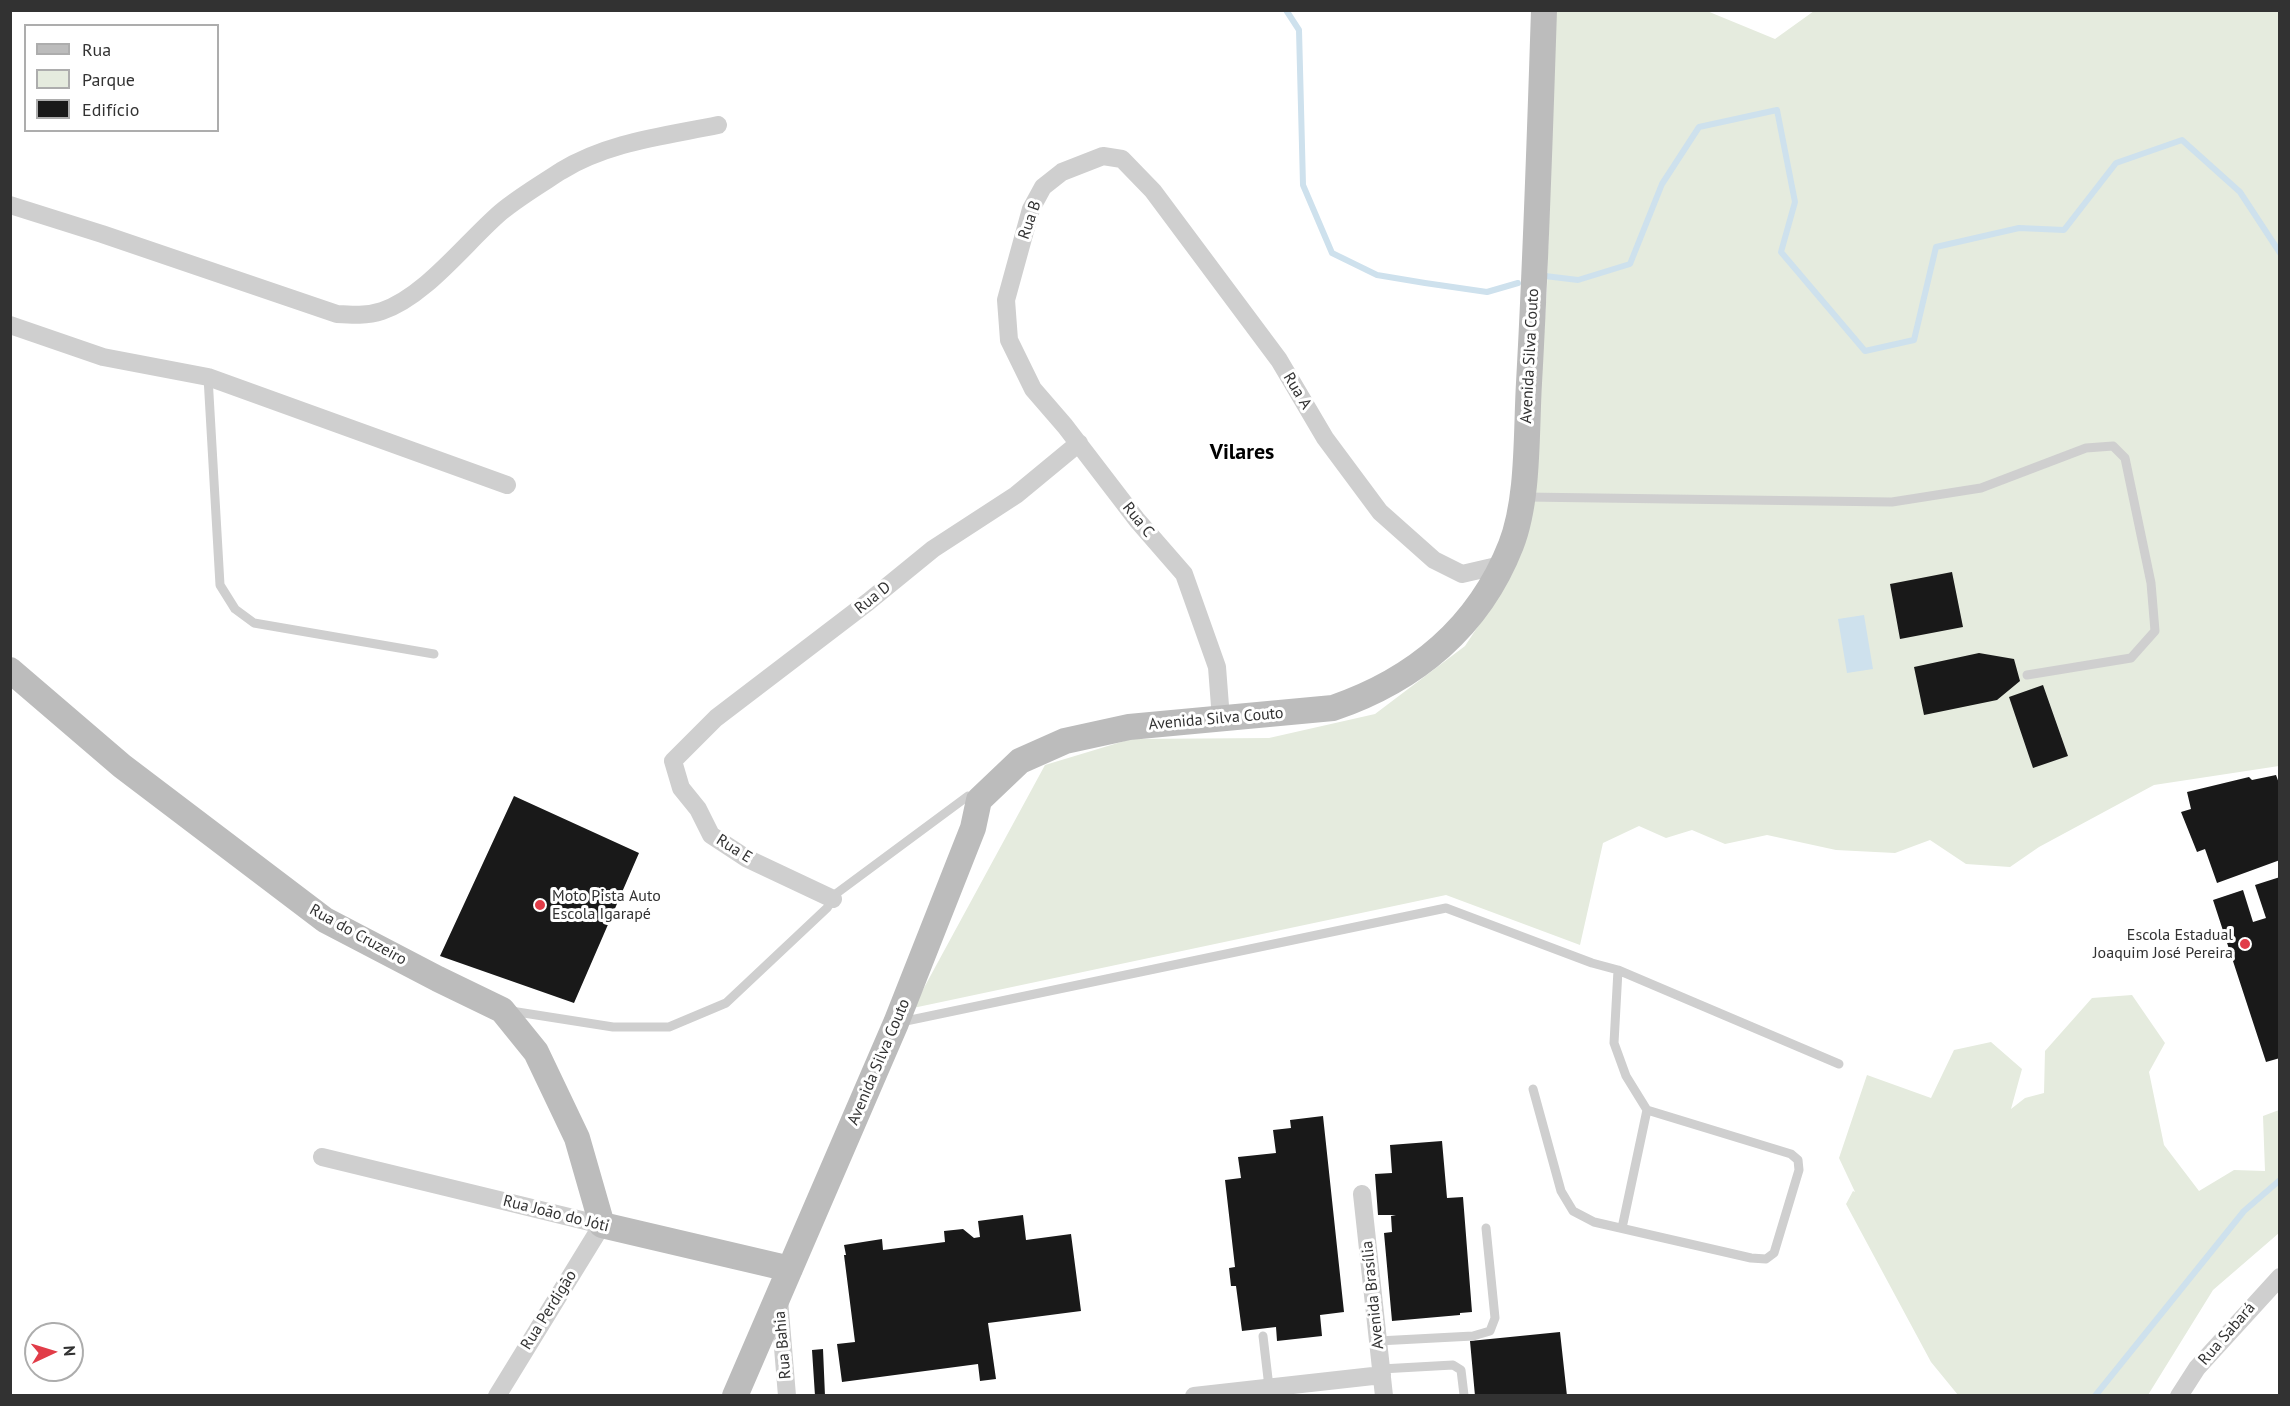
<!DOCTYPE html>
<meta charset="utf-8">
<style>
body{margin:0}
#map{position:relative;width:2290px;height:1406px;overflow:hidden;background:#fff;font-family:"PT Sans",sans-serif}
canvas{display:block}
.frame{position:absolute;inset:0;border:12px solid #323232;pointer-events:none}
.legend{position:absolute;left:24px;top:24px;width:195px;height:108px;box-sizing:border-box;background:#fff;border:2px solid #adadad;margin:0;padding:8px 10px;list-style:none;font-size:18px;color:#323232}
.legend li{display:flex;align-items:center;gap:12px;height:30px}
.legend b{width:30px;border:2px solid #adadad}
.north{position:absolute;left:24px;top:1322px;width:60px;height:60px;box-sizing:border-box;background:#fff;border:2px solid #adadad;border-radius:50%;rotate:86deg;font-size:16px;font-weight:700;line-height:24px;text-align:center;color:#323232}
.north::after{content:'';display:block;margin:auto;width:21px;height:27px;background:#e13c48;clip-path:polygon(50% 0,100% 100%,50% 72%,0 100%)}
</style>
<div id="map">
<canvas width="2290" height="1406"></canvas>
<div class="frame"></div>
<ul class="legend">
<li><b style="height:8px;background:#bcbcbc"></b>Rua</li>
<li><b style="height:16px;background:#e5ebde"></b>Parque</li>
<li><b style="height:16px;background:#191919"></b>Edifício</li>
</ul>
<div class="north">N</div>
</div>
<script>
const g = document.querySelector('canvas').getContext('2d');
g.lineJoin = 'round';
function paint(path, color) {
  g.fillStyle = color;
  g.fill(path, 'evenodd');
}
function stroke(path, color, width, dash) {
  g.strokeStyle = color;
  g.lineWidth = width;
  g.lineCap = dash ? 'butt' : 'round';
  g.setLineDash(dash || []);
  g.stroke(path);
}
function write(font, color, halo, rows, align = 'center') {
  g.font = font + ' "PT Sans",sans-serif';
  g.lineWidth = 6;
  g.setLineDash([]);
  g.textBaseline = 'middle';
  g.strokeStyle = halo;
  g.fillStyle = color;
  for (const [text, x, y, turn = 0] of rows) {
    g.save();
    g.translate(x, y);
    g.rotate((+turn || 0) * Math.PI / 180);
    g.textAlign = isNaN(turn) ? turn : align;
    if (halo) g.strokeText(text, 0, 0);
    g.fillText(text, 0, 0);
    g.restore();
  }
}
const green = new Path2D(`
 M1555 11H1707L1775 39 1814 11H2279V766L2154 785 2039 847 2010 867 1966 864 1930 840 1895 853 1836 850 1767 835 1725 844 1692 830 1666 838 1639 826 1603 843 1580 945 1446 895 913 1008 1045 765 1131 739 1269 738 1375 714 1465 646 1504 587 1534 482 1547 288Z
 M2132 995 2165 1043 2149 1072 2164 1145 2199 1191 2234 1170 2265 1171 2263 1116 2279 1110V1233L2213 1290 2148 1395H1958L1931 1362 1846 1204 1853 1191 1855 1192 1839 1158 1867 1075 1931 1098 1954 1050 1991 1042 2022 1069 2011 1109 2025 1098 2044 1093 2045 1051 2092 998Z`);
const water = new Path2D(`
 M1864 615 1873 669 1847 673 1838 619Z`);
const stream = new Path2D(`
 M1286 10 1299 30 1303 185 1332 253 1377 275 1425 283 1487 292 1518 283
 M1545 276 1578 280 1630 264 1662 184 1699 127 1777 110 1795 202 1781 252 1865 351 1914 340 1936 247 2019 228 2064 230 2116 163 2182 140 2240 192 2280 253
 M2095 1396 2244 1211 2280 1180`);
const building = new Path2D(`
 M1952 572 1963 627 1900 639 1890 584Z
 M1979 653 2014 659 2020 681 1997 700 1924 715 1914 667Z
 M2043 685 2068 756 2033 768 2009 697Z
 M2276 775 2280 786V860L2217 883 2205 849 2197 852 2181 812 2191 809 2187 792 2249 777 2252 780Z
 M514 796 639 853 574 1003 440 956Z
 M2280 877V1058L2266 1062 2213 900 2243 890 2253 922 2266 918 2255 885Z
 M1323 1116 1344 1312 1320 1315 1322 1336 1277 1341 1276 1327 1242 1331 1236 1286H1231L1229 1268 1235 1267 1225 1180 1241 1178 1238 1157 1276 1153 1273 1130 1291 1128 1290 1120Z
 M1442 1141 1447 1198 1463 1197 1472 1312 1460 1313V1315L1392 1321 1384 1233 1392 1232 1391 1216 1396 1215H1378L1375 1174 1392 1173 1390 1145Z
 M1023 1215 1026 1240 1071 1234 1081 1311 988 1323 996 1379 980 1381 978 1364 842 1382 837 1344 855 1342 844 1255H846L844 1245 882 1239 883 1250 945 1242 944 1231 963 1229 974 1238 980 1237 978 1221Z
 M1560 1332 1567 1396H1475L1470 1341Z
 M823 1349 825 1396H815L812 1350Z`);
const lane = new Path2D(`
 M208 377 220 585 235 609 254 623 434 654
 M1525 497 1892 502 1981 488 2086 448 2113 446 2125 458 2151 583 2155 631 2131 658 2027 675
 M1618 970 1839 1064
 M511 1011 613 1027H669L726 1003 827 908 837 893 968 796 976 799
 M901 1022 1446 908 1592 963 1618 970 1614 1043 1626 1076 1647 1110
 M1533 1089 1561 1191 1573 1211 1594 1222 1751 1258 1766 1259 1774 1253 1799 1170 1798 1160 1791 1154 1647 1110 1622 1228
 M1263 1336 1269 1387
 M1378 1341 1473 1336 1490 1331 1495 1318 1486 1228
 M1381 1369 1453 1365 1461 1370 1464 1395`);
const street = new Path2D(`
 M10 205 102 234 337 314C352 315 367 316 382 311 426 296 466 242 501 212 519 197 541 184 561 171 608 142 665 136 718 125
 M10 325 103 357 208 377 507 485
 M1221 719 1217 667 1184 574 1137 520 1065 426 1033 389 1009 340 1006 300 1031 209 1043 187 1062 172 1103 156 1122 159 1153 191 1279 360 1325 438 1380 512 1434 560 1462 574 1501 565
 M833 899 746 858 711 835 698 809 681 788 673 761 716 718 868 602 933 549 1016 495 1079 443
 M322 1157 602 1225 497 1396
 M1362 1194 1384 1396
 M779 1299 787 1396
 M1194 1396 1382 1375
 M2179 1396 2197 1368 2280 1277`);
const secondary = new Path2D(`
 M10 670 122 766 325 920 438 979 502 1010 536 1052 577 1138 602 1225 790 1269
 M735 1396 896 1023 973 828 979 800 1020 761 1065 741 1129 727 1333 708C1415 680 1479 627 1511 545 1529 499 1526 433 1529 383 1536 259 1540 135 1544 10`);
const markers = [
 [540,905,6,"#e13c48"],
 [2245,944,6,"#e13c48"]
];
const streetNames = [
 ["Rua B",1030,220,-71],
 ["Avenida Silva Couto",1530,356,-87],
 ["Rua A",1297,391,59],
 ["Rua C",1138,520,51],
 ["Rua D",873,598,-39],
 ["Avenida Silva Couto",1216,719,-5],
 ["Rua E",734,849,32],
 ["Rua do Cruzeiro",358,935,29],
 ["Avenida Silva Couto",879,1062,-67],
 ["Rua João do Jóti",556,1214,14],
 ["Avenida Brasília",1373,1295,-96],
 ["Rua Perdigão",549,1310,-58],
 ["Rua Sabará",2227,1334,-49],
 ["Rua Bahia",783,1345,-95]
];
const poiNames = [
 ["Moto Pista Auto",552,896],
 ["Escola Igarapé",552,914],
 ["Escola Estadual",2233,935,"right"],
 ["Joaquim José Pereira",2233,953,"right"]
];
const districtNames = [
 ["Vilares",1242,453]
];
paint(green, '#e5ebde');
paint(water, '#cee1ed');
stroke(stream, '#cee1ed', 6);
paint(building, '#191919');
stroke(lane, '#cfcfcf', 9);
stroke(street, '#cfcfcf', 18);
stroke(secondary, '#bcbcbc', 26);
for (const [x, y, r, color] of markers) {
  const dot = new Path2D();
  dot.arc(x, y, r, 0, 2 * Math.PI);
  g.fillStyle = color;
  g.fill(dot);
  stroke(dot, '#fff', 2);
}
write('16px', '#323232', '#fff', streetNames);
write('16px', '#323232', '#fff', poiNames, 'left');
write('bold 22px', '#000', '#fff', districtNames);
</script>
